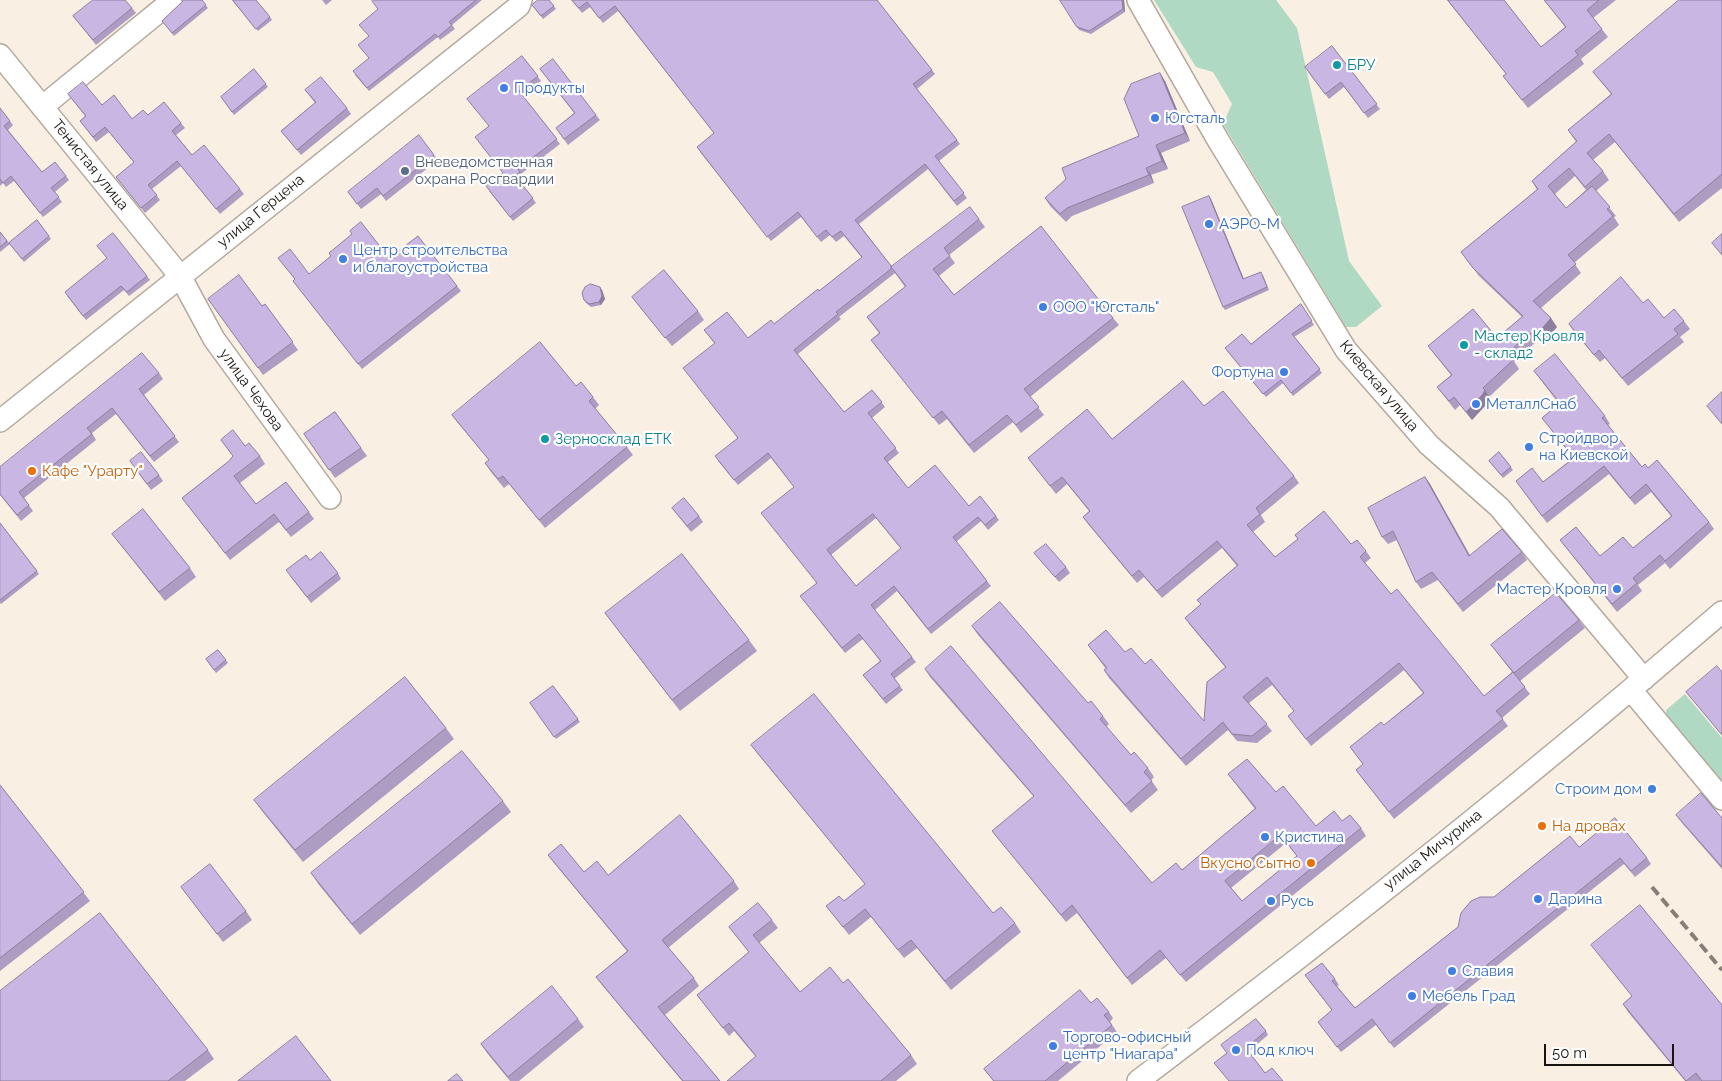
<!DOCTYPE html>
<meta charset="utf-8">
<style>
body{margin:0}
#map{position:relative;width:1722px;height:1081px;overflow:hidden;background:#faefe3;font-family:Raleway,sans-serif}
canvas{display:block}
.scale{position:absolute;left:1544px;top:1044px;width:130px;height:22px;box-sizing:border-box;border:2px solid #181410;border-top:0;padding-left:6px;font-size:15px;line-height:18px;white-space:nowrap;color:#181410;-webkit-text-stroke:4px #fefefe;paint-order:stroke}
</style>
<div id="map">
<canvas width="1722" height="1081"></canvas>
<div class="scale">50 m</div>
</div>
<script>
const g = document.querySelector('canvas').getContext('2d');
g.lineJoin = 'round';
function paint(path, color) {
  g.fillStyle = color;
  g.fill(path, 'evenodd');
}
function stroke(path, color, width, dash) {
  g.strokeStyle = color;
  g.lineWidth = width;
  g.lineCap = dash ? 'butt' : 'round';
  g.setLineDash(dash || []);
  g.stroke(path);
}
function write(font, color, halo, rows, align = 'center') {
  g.font = font + ' Raleway,sans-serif';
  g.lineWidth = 4.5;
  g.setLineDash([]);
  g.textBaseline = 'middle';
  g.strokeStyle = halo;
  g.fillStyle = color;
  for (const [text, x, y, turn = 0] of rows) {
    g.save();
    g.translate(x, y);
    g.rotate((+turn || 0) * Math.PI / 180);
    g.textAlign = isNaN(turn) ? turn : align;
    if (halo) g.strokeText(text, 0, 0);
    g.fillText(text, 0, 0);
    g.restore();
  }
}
const green = new Path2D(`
 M1154 0H1276L1297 28 1349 261 1382 306 1356 327H1346L1223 124 1232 104 1213 72 1196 67Z
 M1685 694 1722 738V785L1666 719V710Z`);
const minor = new Path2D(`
 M1138 0 1218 140 1346 350 1429 445 1499 507 1644 679
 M0 55 180 276 214 339 330 498
 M42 107 173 0
 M0 421 519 6 521 0
 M1631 690 1722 799
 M1138 1081C1337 931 1533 775 1722 612`);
const rail = new Path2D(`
 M1652 887 1722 970`);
const wall = new Path2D(`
 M202 0 208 8 174 36 162 21 182 2Z
 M232 0 270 17 272 20 258 31Z
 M322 0H332L326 5Z
 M373 0H482L452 25 455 29 440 40 438 37 369 91 355 75 369 58 368 37 378 9Z
 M549 0 556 9 543 19 532 5Z
 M572 0H877L935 74 917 89 960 144 939 161 967 198 957 206 928 169 859 224 892 267 979 219 985 227 949 255 955 263 939 276 954 295 1113 318 1119 325 1030 397 1044 415 1021 433 1013 422 974 453 947 419 939 425 871 340 879 333 867 317 905 287 895 273 839 317 841 319 798 354 844 412 872 390 885 407 872 418 899 453 888 462 908 488 969 506 996 516 999 520 988 530 981 521 956 542 991 586 931 634 897 591 875 610 916 662 894 679 903 690 886 704 863 675 880 661 863 639 845 653 804 601 816 584 794 487 771 458 738 485 718 461 737 438 714 343 704 330 748 338 774 324 819 291 862 258 844 236 836 242 830 235 821 242 801 217 771 241 700 152 714 133 618 11 603 23 590 7 582 13ZM876 518 901 549 856 586 831 555Z
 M1060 0H1124L1125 12 1091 34 1079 30Z
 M1447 0H1504L1541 47 1565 27 1544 0H1616L1593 18 1608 37 1581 59 1584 64 1528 108 1503 76 1506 74Z
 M1722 0V188L1679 222 1615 142 1593 160 1603 171 1609 180 1596 191 1616 216 1614 217 1619 225 1574 263 1581 273 1541 308 1557 327 1545 340 1542 337 1514 361 1519 369 1489 397 1491 399 1489 402 1472 420 1460 405 1455 410 1437 387 1451 375 1428 346 1497 338 1522 317 1479 276 1461 252 1537 190 1532 181 1576 142 1568 130 1611 94 1593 72ZM1575 176 1586 190 1566 208 1555 194Z
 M132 8 136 13 96 45 73 16Z
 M1332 46 1380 109 1368 118 1344 87 1329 99 1308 72Z
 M522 56 541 81 522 95 560 144 521 174 523 176 519 180 536 203 513 221 489 191 503 173 488 126Z
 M254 69 268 87 234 115 221 97Z
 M540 69 596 115 600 120 568 145 556 128 574 113Z
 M1165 81 1190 141 1161 153 1168 169 1151 175 1154 183 1072 216 1066 222 1050 206 1045 198 1139 136Z
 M305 90 347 108 351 114 301 155 281 131 315 103Z
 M68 94 102 105 132 119 148 115 181 123 185 128 176 135 192 155 240 189 244 194 220 214 181 166 152 189 160 200 145 213 116 177 134 163 109 132 96 142 80 121 85 116Z
 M0 108 13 125 8 130 42 172 66 176 69 180 55 192 62 202 43 217 14 181 6 187 3 183 0 186Z
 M434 155 438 160 386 201 381 194 361 209 348 192Z
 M1209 196 1211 199 1244 279 1263 275 1269 290 1225 310 1223 307Z
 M37 220 51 239 24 262 9 243Z
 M0 232 10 244 0 252Z
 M278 258 309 274 389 258 457 286 461 291 362 369 297 286 293 281 295 279Z
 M147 276 150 280 129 296 124 290 86 320 67 296Z
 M602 290 605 299 601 305 591 307 586 303 584 300Z
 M632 297 698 311 704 320 672 346 638 305Z
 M208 299 262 306 265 304 298 350 263 375Z
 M1643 303 1664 318 1684 321 1690 329 1680 337 1684 342 1628 386 1605 358 1600 362 1574 332 1569 324Z
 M1301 304 1314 325 1294 337 1322 373 1293 396 1283 383 1266 397 1227 351 1251 344Z
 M1534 371 1605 416 1610 424 1608 425 1642 467 1648 468 1709 522 1714 529 1670 569 1665 563 1638 585 1642 591 1617 612 1560 540 1600 556 1633 548 1671 516 1651 492 1635 505 1609 474 1547 523 1516 481 1543 482 1573 458 1542 418 1559 404Z
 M159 373 163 379 144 395 179 442 154 462 116 414 92 433 96 440 24 498 33 511 21 521 0 495V467Z
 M576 386 593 397 599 405 595 409 627 447 633 455 545 528 509 484 504 488 491 472 485 463 489 460 458 423 452 415Z
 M1204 406 1294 476 1299 483 1261 515 1265 522 1253 532 1275 557 1298 539 1295 535 1351 544 1366 551 1371 558 1365 563 1391 594 1484 696 1512 672 1491 645 1579 620 1585 628 1520 681 1530 694 1502 718 1508 726 1394 819 1356 770 1363 764 1350 747 1384 725 1423 693 1404 670 1311 746 1288 716 1294 711 1272 685 1249 703 1272 731 1257 743 1237 741 1228 730 1186 766 1109 678 1104 670 1106 669 1088 645 1125 652 1145 664 1204 721 1225 667 1190 625 1185 618 1201 604 1197 600 1237 566 1222 548 1162 598 1144 577 1137 583 1088 524 1083 517 1089 511 1067 484 1056 494 1028 458 1112 439Z
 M335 412 367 456 335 478 304 434Z
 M221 440 245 446 260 456 265 464 240 483 256 504 309 512 314 519 291 537 279 522 230 560 182 498 229 461 233 456Z
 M1499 452 1513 470 1503 478 1489 461Z
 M134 467 159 475 163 481 151 490Z
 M1425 477 1430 484 1470 555 1522 552 1527 560 1463 612 1438 580 1421 589 1416 582 1397 540 1388 544 1382 537Z
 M672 508 699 516 703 522 691 532Z
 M0 523 39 574 1 604 0 603Z
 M112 534 190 568 196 577 165 601Z
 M1034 553 1066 567 1070 573 1059 582Z
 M310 560 338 573 341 579 311 603 290 576Z
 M605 613 749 640 757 651 680 711Z
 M972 626 1088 703 1103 716 1109 724 1106 727 1131 755 1148 768 1154 777 1151 780 1158 790 1131 813 978 635Z
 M218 650 228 663 216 673 206 659Z
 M925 669 1152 883 1182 870 1255 809 1228 774 1276 792 1316 826 1342 821 1361 828 1366 836 1186 982 1166 958 1132 985 1077 913 1066 922 992 831 1034 797 930 677ZM1286 843 1297 856 1242 901 1231 888Z
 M553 686 580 722 556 739 530 703Z
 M446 728 454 739 303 862 262 811 254 800Z
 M751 745 993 913 1015 923 1021 932 951 990 917 948 904 958 871 917 849 935 826 906 844 901 865 884 757 753Z
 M0 785 90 901 0 971Z
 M503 801 511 812 360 935 319 885 311 873Z
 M1676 815 1722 818V869L1682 823Z
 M1579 847 1647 858 1651 864 1635 877 1624 864 1394 1048 1376 1025 1341 1052 1318 1022 1332 1010 1309 981 1335 979 1339 985 1337 986 1355 1008 1458 927 1494 897Z
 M548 855 584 872 608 875 734 881 739 889 668 948 694 978 699 986 665 1015 720 1081H682L602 985 596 977 627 951 554 863Z
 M181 887 246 911 252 920 223 942Z
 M772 920 778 928 759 943 800 992 843 983 911 1055 917 1064 896 1081H727L756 1057 734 1031 729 1036 697 995 749 952 729 927Z
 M1591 945 1722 1081H1685L1628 1012 1623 1004 1632 996Z
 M1091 1003 1109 1012 1113 1018 1110 1022 1117 1032 1058 1081H993L984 1069Z
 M578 1019 584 1027 519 1081H510L487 1053 481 1044Z
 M1266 1031 1268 1035 1248 1052 1265 1073 1283 1081 1217 1066Z
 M208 1050 214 1059 185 1081H0Z`);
const shadedWall = new Path2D(`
 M1122 0H1124L1125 12 1123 9Z
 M1160 73 1165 81 1190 141 1185 133Z
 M1156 145 1161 153 1168 169 1162 161Z
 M1146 168 1151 175 1154 183 1149 175Z
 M1209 196 1211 199 1245 282 1243 279Z
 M600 287 602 290 605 299 601 305 599 302Z
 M1551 318 1557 327 1545 340 1539 332Z
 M1485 390 1491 399 1472 420 1466 412Z
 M1425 477 1430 484 1474 564 1469 556Z`);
const building = new Path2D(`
 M93 0H125L132 8 93 40 73 16Z
 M182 0H202L206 5 172 33 162 21 182 2Z
 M233 0H256L270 17 256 29Z
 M373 0H476L449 22 452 25 438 37 435 34 367 88 353 71 369 58 358 45 369 36 359 25 378 9 372 1Z
 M538 0H549L554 6 541 16 532 5Z
 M572 0H877L932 70 913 84 957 140 935 156 964 193 954 201 925 164 855 220 892 267H891V269L836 312 838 314 794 350 844 412 872 390 882 402 868 413 896 448 884 458 908 488 935 465 969 506 980 496 996 516 985 525 978 517 953 537 987 581 928 629 894 586 871 605 912 657 891 674 900 686 883 699 863 675 881 661 859 634 842 648 800 596 817 583 761 513 794 487 768 453 734 480 715 456 738 438 683 368 715 343 704 330 727 312 748 338 771 320 774 324 818 289 819 291 862 257 841 231 832 237 826 230 817 237 798 212 767 237 697 147 714 133 615 6 599 18 587 2 579 8ZM873 514 901 548 856 586 827 550Z
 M1060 0H1122L1123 9 1089 31 1077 27Z
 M1448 0H1504L1541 47 1566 27 1544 0H1599L1587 10 1602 29 1575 51 1578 55 1522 100 1503 76 1506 74Z
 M1679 0H1722V174L1674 214 1609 134 1587 153 1603 171 1585 187 1569 168 1548 186 1566 208 1592 186 1610 207 1607 209 1613 216 1568 255 1576 264 1533 301 1551 318 1539 332 1536 329 1507 353 1513 360 1483 388 1485 390 1483 394 1466 412 1454 397 1449 401 1437 387 1452 375 1428 346 1473 309 1497 338 1523 316 1473 268 1461 252 1538 189 1532 181 1577 141 1568 130 1612 94 1593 72Z
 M1332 46 1377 104 1364 113 1341 82 1325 94 1305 67Z
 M522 56 538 76 519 91 557 139 518 169 520 172 515 176 533 198 510 217 486 186 503 173 475 137 489 126 467 99Z
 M553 59 596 115 564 139 556 128 575 113 540 69Z
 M254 69 266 84 232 112 221 97Z
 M1160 73 1185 133 1156 145 1162 161 1146 168 1149 175 1067 208 1060 214 1045 198 1066 179 1062 168 1139 136 1124 99 1131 84Z
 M321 77 347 108 297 150 281 131 316 102 305 90Z
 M83 82 102 105 114 95 132 119 143 110 148 115 164 102 181 123 172 131 192 155 204 145 240 189 216 209 177 161 148 185 157 195 141 208 116 177 134 162 105 127 93 137 80 121 86 116 68 94Z
 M0 108 10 121 4 126 42 172 55 162 66 176 51 188 59 197 40 213 11 176 3 183 0 179Z
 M419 135 434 155 383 196 377 188 357 204 348 192Z
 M1209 196 1243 279 1261 272 1267 287 1223 307 1182 207Z
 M970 207 979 219 944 248 950 256 933 269 954 295 1041 226 1113 318 1024 389 1039 407 1016 425 1007 415 969 445 942 411 933 418 871 340 880 333 867 317 906 286 891 267Z
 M37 220 49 236 22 259 9 243Z
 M361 222 389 258 418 236 457 286 358 364 293 281 295 279 278 258 290 249 309 274 331 256 329 253 352 234 350 231Z
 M0 232 7 241 0 247Z
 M113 233 147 276 127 292 121 286 83 316 65 292 107 258 97 246Z
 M1722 234V255L1712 243Z
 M664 270 698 311 665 338 632 297Z
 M239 275 262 306 265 304 293 342 258 368 208 299Z
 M1621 277 1643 303 1648 299 1664 318 1674 309 1684 321 1674 329 1678 334 1622 378 1599 350 1594 355 1569 324Z
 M591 284 600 287 602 296 599 302 589 304 584 300 582 293 585 287Z
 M1301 304 1312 321 1292 334 1320 369 1291 393 1281 380 1263 394 1225 348 1242 334 1251 344Z
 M540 342 576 386 581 382 593 397 589 401 627 447 539 520 503 476 498 479 485 463 489 460 452 415Z
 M142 353 159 373 139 389 175 436 150 456 112 408 87 428 92 434 19 492 29 505 17 515 0 494V467Z
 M1555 354 1605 416 1602 418 1642 467 1645 464 1648 468 1657 460 1709 522 1665 561 1660 555 1633 578 1637 583 1612 604 1560 540 1576 527 1600 556 1623 537 1633 548 1672 516 1646 484 1630 498 1604 466 1542 516 1516 481 1532 468 1543 482 1574 458 1542 418 1560 403 1534 371Z
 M1183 381 1204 406 1223 391 1294 476 1256 508 1260 514 1247 525 1275 557 1298 539 1295 535 1324 511 1351 544 1357 540 1366 551 1360 557 1391 594 1397 589 1484 696 1513 672 1525 687 1496 711 1503 719 1389 812 1356 770 1363 764 1350 747 1381 722 1384 725 1424 693 1399 663 1306 739 1288 716 1294 711 1267 677 1243 697 1267 724 1252 736 1232 734 1223 722 1181 759 1104 670 1107 668 1088 645 1106 630 1125 652 1131 648 1145 664 1151 659 1204 721 1207 682 1226 667 1185 618 1201 604 1197 600 1238 565 1217 541 1157 591 1139 570 1132 576 1083 517 1090 511 1062 477 1050 486 1028 458 1087 409 1112 439Z
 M1722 392V424L1707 406Z
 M335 412 361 448 329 470 304 434Z
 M233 430 245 446 249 443 260 456 234 476 256 504 286 482 309 512 286 530 274 514 225 553 182 498 229 461 233 456 221 440Z
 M141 452 159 475 147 484 130 461Z
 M1499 452 1511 467 1501 475 1489 461Z
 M1425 477 1469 556 1502 529 1522 552 1458 604 1432 572 1416 582 1393 531 1382 537 1368 508Z
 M684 498 699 516 687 526 672 508Z
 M143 509 190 568 159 592 112 534Z
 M0 523 37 571 0 600Z
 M1046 544 1066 567 1055 577 1034 553Z
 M321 552 338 573 307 597 286 570 306 555 310 560Z
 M682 554 749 640 672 700 605 613Z
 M1556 593 1579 620 1514 673 1491 645Z
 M1000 602 1088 703 1091 701 1103 716 1100 719 1131 755 1134 752 1148 768 1144 772 1152 781 1125 805 972 626Z
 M951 646 1152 883 1176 863 1182 870 1256 808 1228 774 1247 759 1276 792 1283 786 1316 826 1334 811 1342 821 1350 815 1361 828 1180 975 1160 950 1127 978 1072 905 1061 915 992 831 1034 796 925 669ZM1281 835 1297 856 1242 901 1225 881Z
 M218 650 226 660 214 670 206 659Z
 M1717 666 1722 672V735L1686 692Z
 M405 677 446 728 295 850 254 800Z
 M553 686 578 719 554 737 530 703Z
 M814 694 993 913 1001 907 1015 923 945 981 911 940 898 950 865 909 843 927 826 906 839 896 844 901 865 884 751 745Z
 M462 751 503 801 352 924 311 873Z
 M0 785 84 892 0 958Z
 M1701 793 1722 818V867L1676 815Z
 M680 815 734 881 662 940 694 978 658 1007 720 1081H683L596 977 628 951 548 855 561 844 584 872 597 861 608 875Z
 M1615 818 1647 858 1631 871 1620 858 1390 1043 1372 1019 1337 1047 1318 1022 1332 1010 1305 975 1322 963 1335 979 1332 981 1355 1008 1458 927 1461 913 1471 901 1480 897H1494L1570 836 1579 847Z
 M210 864 246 911 217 934 181 887Z
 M758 903 772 920 753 935 800 992 830 967 843 983 848 979 911 1055 881 1081H727L756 1056 729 1023 723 1028 697 995 749 952 729 927Z
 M1640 905 1722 1005V1081H1702L1696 1073 1686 1081 1623 1004 1632 996 1591 945Z
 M100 913 208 1050 168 1081H0V991Z
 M552 986 578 1019 508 1077 481 1044Z
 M1080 990 1091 1003 1097 998 1109 1012 1104 1015 1112 1025 1045 1081H994L984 1069Z
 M1256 1019 1266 1031 1246 1048 1265 1073 1272 1068 1283 1081H1229L1214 1063 1227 1053 1221 1045Z
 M296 1036 331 1081H238Z
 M457 1074 463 1081H448Z`);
const markers = [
 [1337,65,5,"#0f9aa8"],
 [504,88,5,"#3f7fe0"],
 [1155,118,5,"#3f7fe0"],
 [405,171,5,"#5c6f8a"],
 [1209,224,5,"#3f7fe0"],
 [343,259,5,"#3f7fe0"],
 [1043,307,5,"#3f7fe0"],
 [1464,345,5,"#0f9aa8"],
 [1284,372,5,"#3f7fe0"],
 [1476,404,5,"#3f7fe0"],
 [545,439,5,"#0f9aa8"],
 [1529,447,5,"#3f7fe0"],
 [32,471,5,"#e8710a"],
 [1617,589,5,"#3f7fe0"],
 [1652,789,5,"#3f7fe0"],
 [1542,826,5,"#e8710a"],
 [1265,837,5,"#3f7fe0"],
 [1311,863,5,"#e8710a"],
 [1538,899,5,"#3f7fe0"],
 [1271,901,5,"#3f7fe0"],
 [1452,971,5,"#3f7fe0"],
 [1412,996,5,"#3f7fe0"],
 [1053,1046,5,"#3f7fe0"],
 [1236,1050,5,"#3f7fe0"]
];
const cultureNames = [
 ["БРУ",1347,65],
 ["Мастер Кровля",1474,336],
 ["- склад2",1474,353],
 ["Зерносклад ЕТК",555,439]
];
const shopNames = [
 ["Продукты",514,88],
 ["Югсталь",1165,118],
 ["АЭРО-М",1219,224],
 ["Центр строительства",353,250],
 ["и благоустройства",353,267],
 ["ООО \"Югсталь\"",1053,307],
 ["Фортуна",1274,372,"right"],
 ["МеталлСнаб",1486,404],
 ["Стройдвор",1539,438],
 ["на Киевской",1539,455],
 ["Мастер Кровля",1607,589,"right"],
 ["Строим дом",1642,789,"right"],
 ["Кристина",1275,837],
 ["Дарина",1548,899],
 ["Русь",1281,901],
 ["Славия",1462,971],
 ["Мебель Град",1422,996],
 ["Торгово-офисный",1063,1037],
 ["центр \"Ниагара\"",1063,1054],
 ["Под ключ",1246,1050]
];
const serviceNames = [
 ["Вневедомственная",415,162],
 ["охрана Росгвардии",415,179]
];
const streetNames = [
 ["Тенистая улица",90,165,51],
 ["улица Герцена",261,211,-39],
 ["Киевская улица",1379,386,50],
 ["улица Чехова",251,390,54],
 ["улица Мичурина",1433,850,-38]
];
const foodNames = [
 ["Кафе \"Урарту\"",42,471],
 ["На дровах",1552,826],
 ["Вкусно Сытно",1301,863,"right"]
];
paint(green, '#afd9c2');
stroke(minor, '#b3a89d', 24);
stroke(minor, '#fff', 21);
stroke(rail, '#877f77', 4, [10, 5]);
paint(wall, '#ae9dc2');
paint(shadedWall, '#8d7f9e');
paint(building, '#cab6e2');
stroke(building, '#8d7f9e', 1);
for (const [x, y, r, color] of markers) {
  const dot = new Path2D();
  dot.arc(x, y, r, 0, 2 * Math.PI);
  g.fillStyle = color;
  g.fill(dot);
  stroke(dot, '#fefefe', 2);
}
write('15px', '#0d838f', '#fefefe', cultureNames, 'left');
write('15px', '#366cbe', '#fefefe', shopNames, 'left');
write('15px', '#4e5e75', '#fefefe', serviceNames, 'left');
write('15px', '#181410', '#fefefe', streetNames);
write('15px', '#c56008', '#fefefe', foodNames, 'left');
</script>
